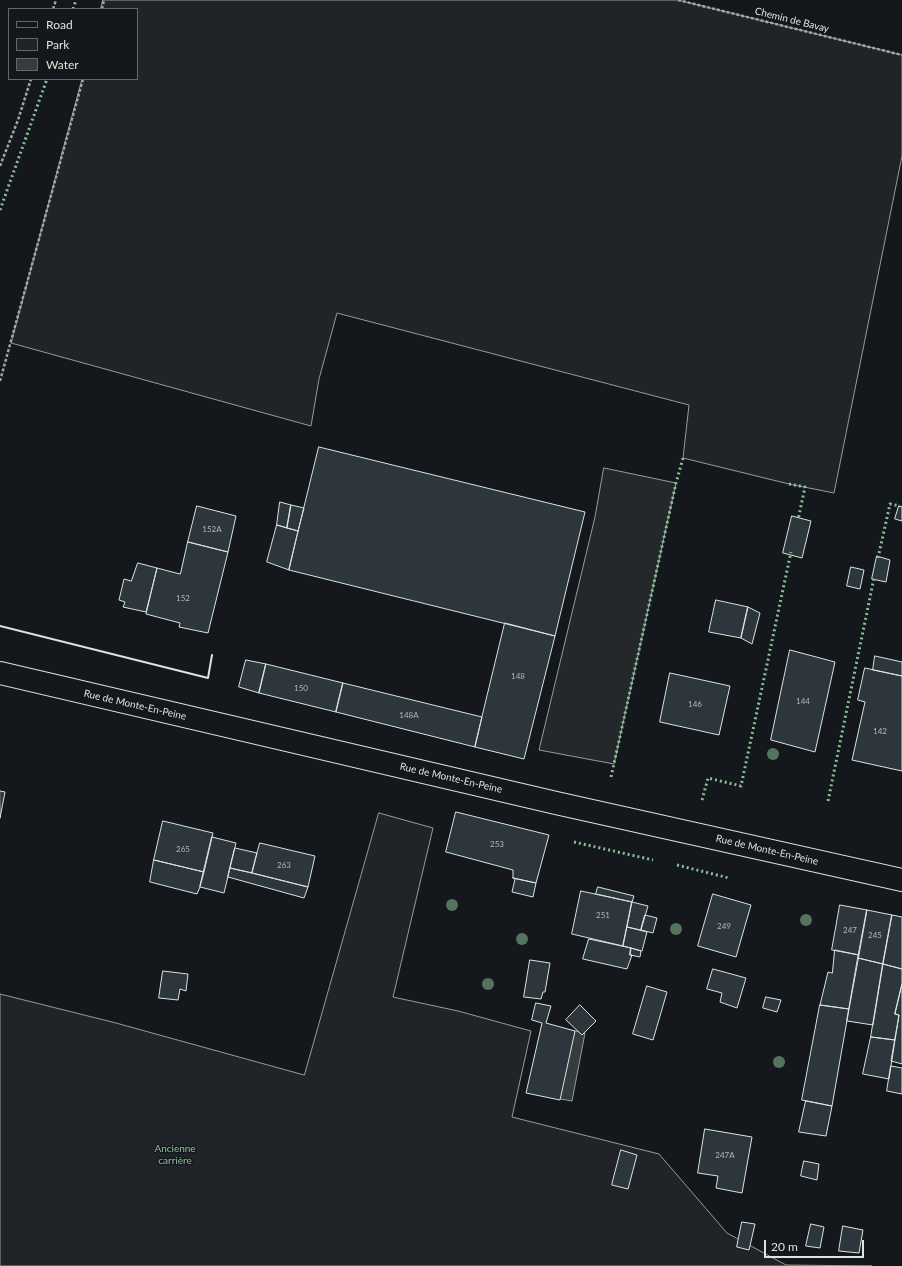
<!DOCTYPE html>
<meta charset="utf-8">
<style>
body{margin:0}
#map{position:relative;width:902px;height:1266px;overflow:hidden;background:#14181c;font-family:Lato,sans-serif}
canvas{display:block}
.legend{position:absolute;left:8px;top:8px;width:130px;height:72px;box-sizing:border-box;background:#14181c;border:1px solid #626a69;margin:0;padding:5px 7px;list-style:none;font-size:12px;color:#d8e6dc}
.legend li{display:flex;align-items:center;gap:8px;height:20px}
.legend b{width:20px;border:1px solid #626a69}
.scale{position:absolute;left:764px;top:1240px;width:100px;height:18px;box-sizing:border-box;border:2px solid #d8e6dc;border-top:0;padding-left:5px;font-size:12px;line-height:14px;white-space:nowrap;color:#d8e6dc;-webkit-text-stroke:3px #14181c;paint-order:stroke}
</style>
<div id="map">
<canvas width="902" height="1266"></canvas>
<ul class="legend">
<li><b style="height:5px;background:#14181c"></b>Road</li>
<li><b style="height:11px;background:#202428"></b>Park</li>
<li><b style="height:11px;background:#363b3e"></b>Water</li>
</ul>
<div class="scale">20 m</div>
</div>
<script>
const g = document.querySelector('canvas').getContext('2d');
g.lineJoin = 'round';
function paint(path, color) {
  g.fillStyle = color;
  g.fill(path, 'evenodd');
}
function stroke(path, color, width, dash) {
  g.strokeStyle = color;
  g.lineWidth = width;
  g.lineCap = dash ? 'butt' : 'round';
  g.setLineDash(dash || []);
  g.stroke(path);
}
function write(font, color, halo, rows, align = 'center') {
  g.font = font + ' Lato,sans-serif';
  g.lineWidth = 3;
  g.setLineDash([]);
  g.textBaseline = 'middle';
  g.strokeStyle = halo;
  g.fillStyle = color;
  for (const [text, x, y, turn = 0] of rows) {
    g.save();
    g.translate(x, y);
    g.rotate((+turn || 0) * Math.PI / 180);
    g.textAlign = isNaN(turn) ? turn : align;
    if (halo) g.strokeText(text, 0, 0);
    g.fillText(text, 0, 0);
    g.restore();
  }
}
const green = new Path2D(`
 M103 0H678L902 55V156L834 493 789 484 683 458 689 405 337 313 319 379 311 426 11 343 82 79H137V9H101Z
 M379 813 433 828 393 997 458 1011 531 1031 512 1117 659 1154 727 1233 786 1265 872 1266H0V994L116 1023 304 1075Z`);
const parking = new Path2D(`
 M604 468 676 483 614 764 539 750 595 517Z`);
const water = new Path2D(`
 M551 1026 585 1033 572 1101 538 1095Z`);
const building = new Path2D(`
 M319 447 585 512 555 636 289 570Z
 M280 502 291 505 287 528 277 525Z
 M291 505 304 508 298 531 287 528Z
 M197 506 236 516 228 552 188 542Z
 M899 506 902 507V521L895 519Z
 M792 516 811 521 802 558 783 553Z
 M277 525 298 531 289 570 267 562Z
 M188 542 228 552 208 633 179 627 180 623 146 614 157 568 180 574Z
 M877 556 890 560 886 582 872 579Z
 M138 563 157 568 146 612 123 607 125 602 119 600 124 579 131 581Z
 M851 567 864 570 860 589 847 586Z
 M716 600 748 607 741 638 709 632Z
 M748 607 760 613 752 644 741 638Z
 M505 623 555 636 524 759 475 747Z
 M790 650 835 662 815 752 771 740Z
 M875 656 902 662V676L873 670Z
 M246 660 266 664 259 693 239 687Z
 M266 664 343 683 336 712 259 693Z
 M865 668 902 676V771L852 760 865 702 858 700Z
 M670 673 730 686 719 735 660 722Z
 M343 683 482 717 475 747 336 712Z
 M0 791 5 792 0 818Z
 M456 812 549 835 536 883 513 878V870L446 852Z
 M163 821 213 833 204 872 154 860Z
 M212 837 236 843 224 893 200 887Z
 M260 843 315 856 308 887 252 873Z
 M235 848 257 853 252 873 230 868Z
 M154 860 204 872 200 887 197 894 150 882Z
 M230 868 252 873 308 887 304 898 228 877Z
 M513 878 536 883 533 897 512 892 515 879Z
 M598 887 634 896 632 902 596 894Z
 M581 891 632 902 623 946 572 934Z
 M713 894 751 905 736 957 698 946Z
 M632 902 648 906 641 930 627 927Z
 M840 905 867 910 859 955 832 950Z
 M867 910 892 915 883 964 858 958Z
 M645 915 657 918 653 933 641 930Z
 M892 915 902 917V969L883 964Z
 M627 927 647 932 642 951 623 946Z
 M589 939 631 948 630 955H632L627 969 583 959Z
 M631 948 641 951 640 957 630 955Z
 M835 950 859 955 849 1009 820 1005 828 972 832 973Z
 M858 958 883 964 873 1025 847 1021Z
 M530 960 550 963 545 992H543L541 999 524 997Z
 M883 964 902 969V984L895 1014 899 1015 895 1040 871 1037Z
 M713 969 746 978 737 1008 720 1002 722 993 707 989Z
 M163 971 188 974 186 991 180 989 178 1000 159 998Z
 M902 984V1064L891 1061 899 1015 895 1014Z
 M647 986 667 992 653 1040 633 1034Z
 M766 997 781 1000 777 1012 763 1008Z
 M536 1003 551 1006 546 1023 575 1031 560 1100 526 1093 542 1023 532 1020Z
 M580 1005 596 1021 582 1035 566 1020Z
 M820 1005 849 1009 832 1106 802 1100Z
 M871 1037 895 1040 889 1079 863 1074Z
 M891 1066 902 1068V1094L887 1091Z
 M806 1101 832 1106 826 1136 799 1132Z
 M705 1129 752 1137 742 1193 716 1188 718 1176 698 1173Z
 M621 1150 637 1155 628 1189 612 1185Z
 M804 1161 819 1164 817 1180 801 1176Z
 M742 1222 755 1224 749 1250 737 1247Z
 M811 1224 824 1227 820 1248 806 1246Z
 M843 1226 863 1230 859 1253 839 1251Z`);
const path = new Path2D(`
 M678 0 902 55
 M53 9 56 0
 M102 9 104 0
 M0 166 18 120 31 79
 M0 381 83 79`);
const secondary = new Path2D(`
 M0 673 556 803 902 880`);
const hedge = new Path2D(`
 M73 9 76 0
 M0 210 47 79
 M789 484 805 487 798 520
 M878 558 890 504 900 506
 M611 777 676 483 683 458
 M702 800 708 778 741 786 791 552
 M828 801 874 578
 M574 842 653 860
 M677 865 729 878`);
const wall = new Path2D(`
 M0 626 208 678 212 655`);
const trees = [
 [773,754],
 [452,905],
 [806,920],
 [676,929],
 [522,939],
 [488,984],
 [779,1062]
];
const numberNames = [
 ["152A",212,529],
 ["152",183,598],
 ["148",518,676],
 ["150",301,688],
 ["144",803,701],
 ["146",695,704],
 ["148A",409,715],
 ["142",880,731],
 ["253",497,844],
 ["265",183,849],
 ["263",284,865],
 ["251",603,915],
 ["249",724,926],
 ["247",850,930],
 ["245",875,935],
 ["247A",725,1155]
];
const streetNames = [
 ["Chemin de Bavay",792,20,14],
 ["Rue de Monte-En-Peine",135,705,13],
 ["Rue de Monte-En-Peine",451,778,13],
 ["Rue de Monte-En-Peine",767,850,13]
];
const parkNames = [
 ["Ancienne",175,1149],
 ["carrière",175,1161]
];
paint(green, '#202428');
stroke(green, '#939e99', 1);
paint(parking, '#24282b');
stroke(parking, '#939e99', 1);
paint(water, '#363b3e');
stroke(water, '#939e99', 1);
paint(building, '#2c363c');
stroke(building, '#d8e6dc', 1);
stroke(secondary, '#d8e6dc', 24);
stroke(path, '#9da8a2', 2.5, [3, 2]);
stroke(secondary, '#14181c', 22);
stroke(hedge, '#8ac095', 3, [2, 3]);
stroke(wall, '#d8e6dc', 2);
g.fillStyle = '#55745f';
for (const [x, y] of trees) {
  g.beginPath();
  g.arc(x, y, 6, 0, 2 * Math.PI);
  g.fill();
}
write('8px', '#adbab4', null, numberNames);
write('10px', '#d8e6dc', '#14181c', streetNames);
write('10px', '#8ac095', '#14181c', parkNames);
</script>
